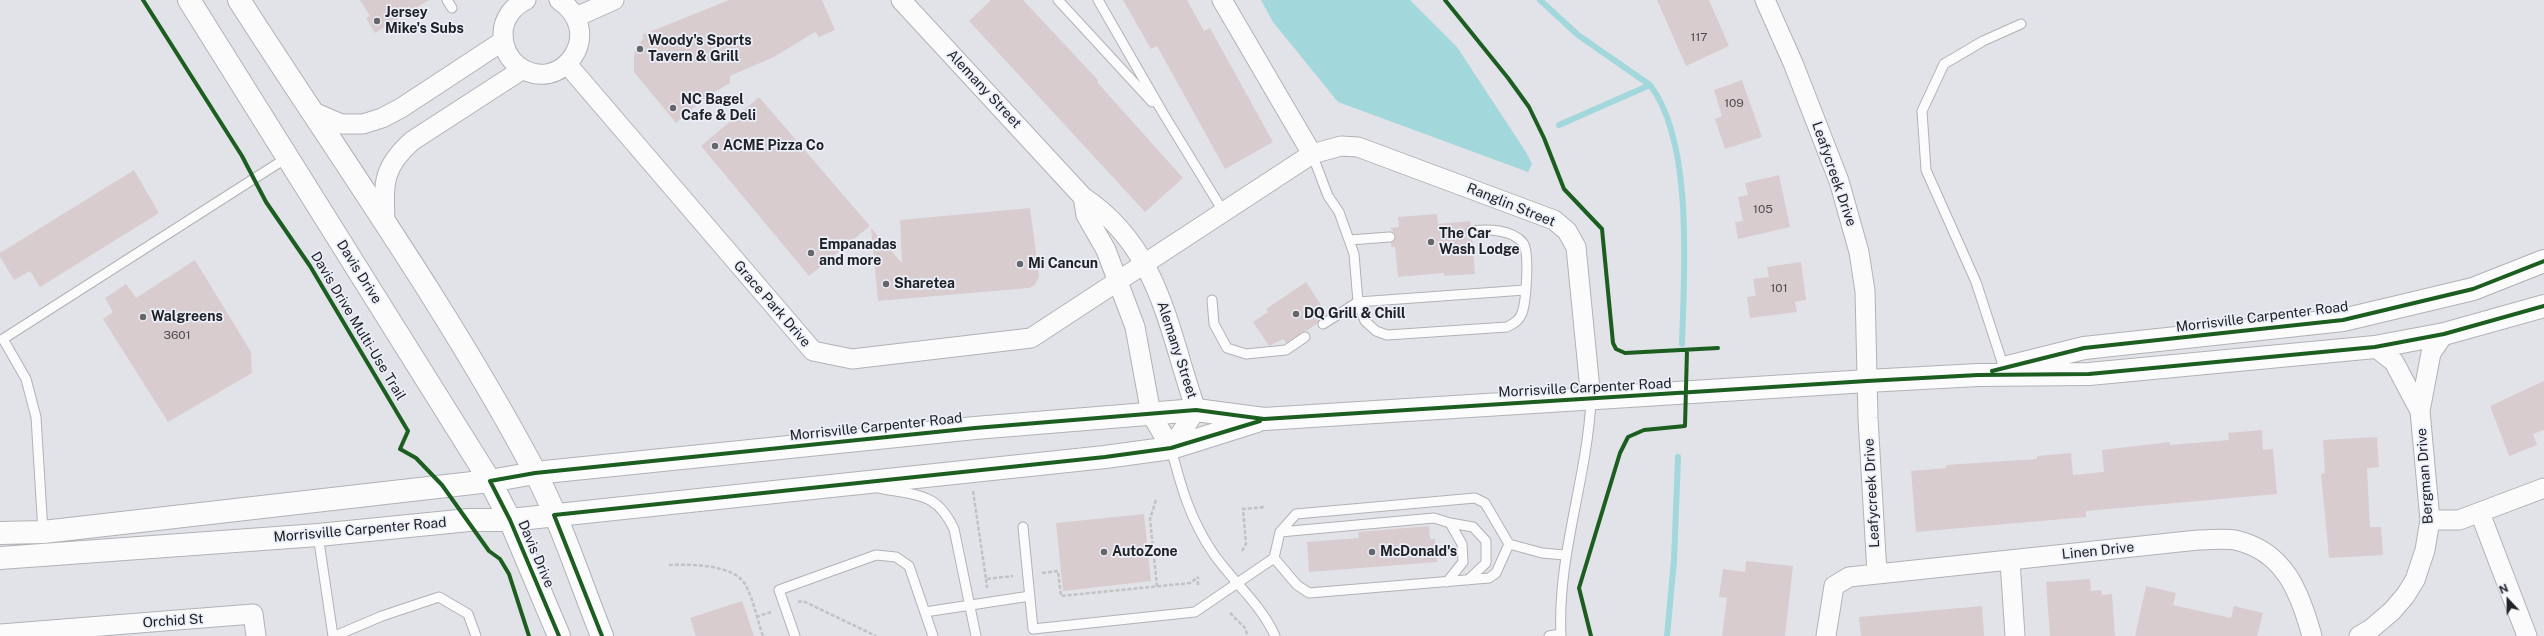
<!DOCTYPE html>
<style>
body{margin:0}
#map{position:relative;width:2544px;height:636px;overflow:hidden;background:#e2e3e8;font-family:"Public Sans",sans-serif}
canvas{display:block}
.north{position:absolute;left:2488px;top:580px;width:40px;height:40px;-webkit-text-stroke:3px #ebeff9;paint-order:stroke;rotate:338deg;font-size:11px;font-weight:700;line-height:16px;text-align:center;color:#202225}
.north::after{content:'';display:block;margin:auto;width:14px;height:18px;background:#202225;clip-path:polygon(50% 0,100% 100%,50% 72%,0 100%)}
</style>
<div id="map">
<canvas width="2544" height="636"></canvas>
<div class="north">N</div>
</div>
<script>
const g = document.querySelector('canvas').getContext('2d');
g.lineJoin = 'round';
function paint(path, color) {
  g.fillStyle = color;
  g.fill(path, 'evenodd');
}
function stroke(path, color, width, dash) {
  g.strokeStyle = color;
  g.lineWidth = width;
  g.lineCap = dash ? 'butt' : 'round';
  g.setLineDash(dash || []);
  g.stroke(path);
}
function write(font, color, halo, rows, align = 'center') {
  g.font = font + ' "Public Sans",sans-serif';
  g.lineWidth = 3.5;
  g.setLineDash([]);
  g.textBaseline = 'middle';
  g.strokeStyle = halo;
  g.fillStyle = color;
  for (const [text, x, y, turn = 0] of rows) {
    g.save();
    g.translate(x, y);
    g.rotate((+turn || 0) * Math.PI / 180);
    g.textAlign = isNaN(turn) ? turn : align;
    if (halo) g.strokeText(text, 0, 0);
    g.fillText(text, 0, 0);
    g.restore();
  }
}
const water = new Path2D(`
 M1261 0H1410L1457 47 1526 152 1532 164 1528 172 1338 102 1273 22Z`);
const stream = new Path2D(`
 M1540 0 1578 35 1650 85C1694 142 1684 275 1682 344
 M1559 125 1650 85
 M1667 636 1674 561 1678 457`);
const building = new Path2D(`
 M360 0H429L375 33 366 18 370 16Z
 M729 0H822L835 30 819 37 815 32 774 57 730 76V83L706 97 676 123 634 72V56L636 48 644 38 642 35Z
 M991 0H1023L1098 80 1097 82 1183 178 1145 212 969 21Z
 M1123 0H1187L1204 31 1210 28 1273 142 1225 169 1157 46 1151 49Z
 M1657 0H1709L1729 46 1686 66Z
 M1742 80 1762 137 1725 149 1715 119 1722 116 1714 90Z
 M759 97 870 226 809 276 701 146Z
 M134 170 159 213 40 287 30 271 14 280 0 257V253Z
 M1779 175 1790 227 1738 239 1735 222 1743 221 1738 197 1748 195 1745 183Z
 M1030 208 1039 276 1035 285 1029 288 878 301 871 228 902 263 900 220Z
 M1437 214 1438 224 1470 221 1471 225 1465 231 1472 237 1475 274 1444 276V273L1398 277 1395 247H1391V243L1396 236 1390 228 1399 227 1398 217Z
 M195 260 251 352 252 373 168 422 103 319 113 312 105 298 126 284 136 298Z
 M1801 262 1806 300 1795 302 1797 312 1750 318 1747 297 1756 296 1753 279 1769 277 1767 267Z
 M1306 282 1327 314 1317 324 1286 343 1283 339 1269 346 1253 322 1268 312 1266 309Z
 M2544 381V430L2533 434 2537 445 2509 456 2490 406Z
 M2262 430 2263 450 2273 449 2277 494 2086 511V517L1916 532 1911 471 1946 468V465L2037 459V456L2071 453 2073 475 2104 472 2102 450 2169 442 2170 445 2229 440 2228 433Z
 M2377 437 2379 467 2367 468 2370 527H2381L2383 555 2329 558 2321 474 2325 473 2323 440Z
 M1144 514 1151 581 1063 591 1056 523Z
 M1429 526 1430 539H1435L1437 562 1309 572 1307 542 1359 538 1358 532Z
 M1746 561 1793 566 1785 636H1722L1727 598 1719 597 1723 569 1745 572Z
 M2090 579 2091 591 2101 590 2102 595 2112 594 2115 636H2050L2046 582Z
 M2146 586 2176 593 2173 605 2231 618 2234 606 2263 613 2257 636H2135Z
 M742 601 754 636H696L690 618Z
 M1982 606 1984 636H1861L1859 617Z`);
const path = new Path2D(`
 M973 491 986 579 1013 576
 M1156 500 1150 519 1157 586
 M1242 551 1246 544 1243 509 1265 507
 M669 565C689 564 736 564 746 586 754 601 757 620 763 636
 M1042 573 1058 571 1061 596 1190 583 1198 577
 M986 579 987 588
 M1198 585V577
 M798 602 803 601 876 636
 M1230 613 1246 629 1247 636
 M756 617 771 612`);
const lane = new Path2D(`
 M447 0 452 8
 M1058 0 1152 102
 M1098 0 1163 113 1223 211
 M1312 154 1328 196 1339 212 1354 254 1358 302 1365 321 1376 331 1387 335 1507 327C1514 323 1519 321 1522 313 1526 302 1530 252 1523 243 1512 229 1487 229 1471 231
 M1349 240 1390 237
 M1212 300 1214 324 1227 348 1246 354 1286 350 1305 337
 M1323 324 1358 302 1525 290
 M2004 368 1976 282 1926 170 1922 111 1944 64 1983 41 2021 24
 M1171 448C1181 487 1190 519 1213 553 1233 582 1261 604 1275 636
 M879 488C917 496 936 491 954 529L976 636
 M1450 523 1473 527 1486 541V563L1468 580
 M1023 527 1033 629 1195 612 1274 558 1280 532 1296 514 1475 498 1485 503 1509 544 1496 573 1489 578 1309 593 1297 585 1274 558
 M43 532 36 417 26 379 3 339 288 157
 M1280 532 1434 518 1450 523 1462 544 1463 562 1447 582
 M318 535 333 636
 M1509 544 1542 553 1565 555
 M925 612 1030 596
 M335 636 382 616 439 597 468 614 476 636
 M795 636 779 590 876 555 896 557 909 566 933 636
 M1549 636 1560 634
 M1561 636C1557 555 1587 480 1591 400`);
const street = new Path2D(`
 M526 0C513 6 503 19 503 34 503 47 508 58 518 66 560 97 608 33 559 0
 M901 0 1083 197C1160 248 1168 330 1196 410L1171 448 1151 414 1135 327 1106 250 1086 215 1083 197
 M1765 0 1793 63 1839 181 1859 252 1865 291 1868 418 1877 573
 M576 17 614 0
 M567 64 813 351 852 359 1031 338 1312 154 1222 0
 M311 111 341 124H363L382 118 401 108 503 41
 M1312 154 1341 146 1358 147 1554 220 1567 231 1576 247 1591 400
 M385 224C384 184 381 169 412 141L523 69
 M2375 347 2394 362 2420 411
 M2480 513 2527 636
 M2430 520H2459L2544 488
 M2010 561 2015 636
 M0 634 253 614 256 636
 M1826 636 1834 586 1849 577 2198 540C2210 540 2224 538 2235 540 2285 551 2300 593 2312 636
 M2359 636 2371 629 2392 611 2405 596 2415 580 2425 550 2430 520 2420 411 2431 353 2444 334`);
const secondary = new Path2D(`
 M2008 367 2084 348 2343 320 2473 289 2544 261
 M0 533 43 532 490 481 535 473 975 428 1196 410 1264 419 1867 381 1978 375 2089 374 2375 347 2444 334 2544 306
 M0 558 318 535 469 520H510L1105 457 1171 448 1257 421`);
const primary = new Path2D(`
 M189 0 490 481 510 520 559 636
 M239 0C339 156 448 308 535 472 562 524 580 581 602 636`);
const cycleway = new Path2D(`
 M143 0 242 156 266 202 310 266 408 431 400 449 416 458 442 485 489 551 500 559 509 574 529 636
 M1445 0 1508 78 1529 107 1544 138 1564 189 1602 229 1613 343 1616 349 1625 353 1718 348
 M1992 371 2084 348 2343 320 2473 289 2544 261
 M559 636 510 520 490 481 535 473 975 428 1196 410 1264 419 1867 381 1978 375 2089 374 2375 347 2444 334 2544 306
 M602 636 554 515 1105 457 1171 448 1260 421
 M1591 636 1579 588 1620 453 1628 437 1644 430 1685 426 1687 350`);
const markers = [
 [377,21,4,"#646669"],
 [640,49,4,"#646669"],
 [673,108,4,"#646669"],
 [715,146,4,"#646669"],
 [1431,242,4,"#646669"],
 [811,253,4,"#646669"],
 [1020,264,4,"#646669"],
 [886,284,4,"#646669"],
 [1296,314,4,"#646669"],
 [143,317,4,"#646669"],
 [1104,552,4,"#646669"],
 [1372,552,4,"#646669"]
];
const numberNames = [
 ["117",1699,37],
 ["109",1734,103],
 ["105",1763,209],
 ["101",1779,288],
 ["3601",177,335]
];
const poiNames = [
 ["Jersey",385,13],
 ["Mike's Subs",385,29],
 ["Woody's Sports",648,41],
 ["Tavern & Grill",648,57],
 ["NC Bagel",681,100],
 ["Cafe & Deli",681,116],
 ["ACME Pizza Co",723,146],
 ["The Car",1439,234],
 ["Wash Lodge",1439,250],
 ["Empanadas",819,245],
 ["and more",819,261],
 ["Mi Cancun",1028,264],
 ["Sharetea",894,284],
 ["DQ Grill & Chill",1304,314],
 ["Walgreens",151,317],
 ["AutoZone",1112,552],
 ["McDonald's",1380,552]
];
const streetNames = [
 ["Alemany Street",984,89,47],
 ["Leafycreek Drive",1834,174,71],
 ["Ranglin Street",1511,205,22],
 ["Davis Drive",359,272,58],
 ["Grace Park Drive",772,304,49],
 ["Morrisville Carpenter Road",2262,317,-7],
 ["Davis Drive Multi-Use Trail",358,326,59],
 ["Alemany Street",1177,350,72],
 ["Morrisville Carpenter Road",1585,388,-3],
 ["Morrisville Carpenter Road",876,427,-6],
 ["Bergman Drive",2425,476,-94],
 ["Leafycreek Drive",1872,493,-93],
 ["Morrisville Carpenter Road",360,530,-5],
 ["Linen Drive",2098,551,-6],
 ["Davis Drive",536,554,67],
 ["Orchid St",173,621,-4]
];
paint(water, '#a2d8db');
stroke(stream, '#a2d8db', 6);
paint(building, '#d9cccf');
stroke(lane, '#b0b2b5', 11);
stroke(street, '#b0b2b5', 21);
stroke(secondary, '#b0b2b5', 24);
stroke(primary, '#b0b2b5', 24);
stroke(path, '#c2c2c4', 2.5, [4, 2]);
stroke(lane, '#fbfbfc', 9);
stroke(street, '#fbfbfc', 19);
stroke(secondary, '#fbfbfc', 22);
stroke(primary, '#fbfbfc', 22);
stroke(cycleway, '#1b5e20', 4);
for (const [x, y, r, color] of markers) {
  const dot = new Path2D();
  dot.arc(x, y, r, 0, 2 * Math.PI);
  g.fillStyle = color;
  g.fill(dot);
  stroke(dot, '#ebeff9', 1.5);
}
write('12px', '#4e4c50', null, numberNames);
write('bold 14px', '#202225', '#ebeff9', poiNames, 'left');
write('14px', '#202225', '#ebeff9', streetNames);
</script>
